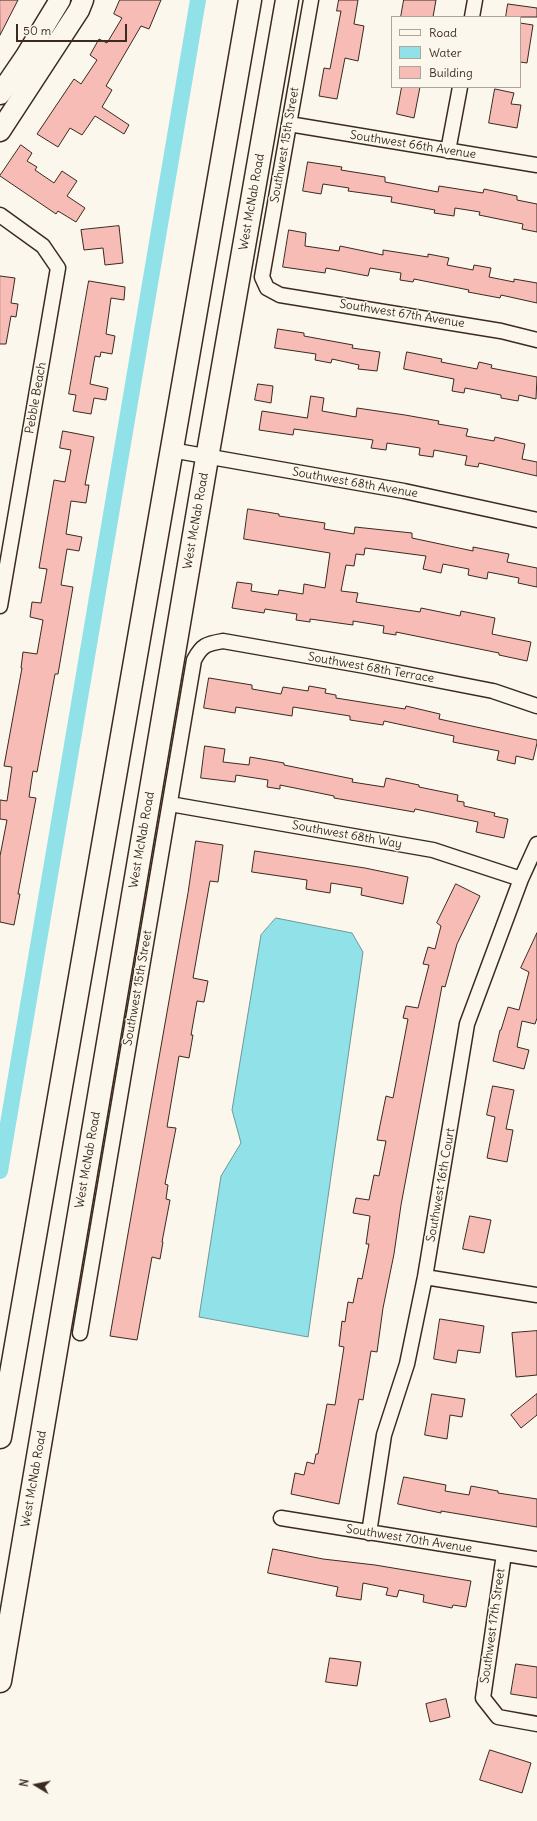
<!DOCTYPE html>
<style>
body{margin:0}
#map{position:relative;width:537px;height:1821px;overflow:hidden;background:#fbf7ec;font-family:Delius,sans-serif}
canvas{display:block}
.legend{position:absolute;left:391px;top:16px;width:130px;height:72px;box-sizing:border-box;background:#fbf7ec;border:1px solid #aea59a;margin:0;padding:5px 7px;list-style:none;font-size:12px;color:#3b2a1e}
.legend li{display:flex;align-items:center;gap:8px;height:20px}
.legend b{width:20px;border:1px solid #aea59a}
.north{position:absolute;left:16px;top:1765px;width:40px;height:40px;-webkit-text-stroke:3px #fbf7ec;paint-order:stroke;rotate:280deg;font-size:11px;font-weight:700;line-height:16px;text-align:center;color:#3b2a1e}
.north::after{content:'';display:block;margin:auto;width:14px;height:18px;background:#3b2a1e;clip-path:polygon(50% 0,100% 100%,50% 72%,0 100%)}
.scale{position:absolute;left:16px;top:24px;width:111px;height:18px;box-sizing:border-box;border:2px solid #3b2a1e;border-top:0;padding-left:5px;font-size:12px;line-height:14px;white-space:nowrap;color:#3b2a1e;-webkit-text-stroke:3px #fbf7ec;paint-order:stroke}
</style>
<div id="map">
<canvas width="537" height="1821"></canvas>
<ul class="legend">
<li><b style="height:5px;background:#fbf7ec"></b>Road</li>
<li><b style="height:11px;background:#90e1e8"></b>Water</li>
<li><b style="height:11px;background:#f7bcb5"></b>Building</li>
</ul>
<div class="north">N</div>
<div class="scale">50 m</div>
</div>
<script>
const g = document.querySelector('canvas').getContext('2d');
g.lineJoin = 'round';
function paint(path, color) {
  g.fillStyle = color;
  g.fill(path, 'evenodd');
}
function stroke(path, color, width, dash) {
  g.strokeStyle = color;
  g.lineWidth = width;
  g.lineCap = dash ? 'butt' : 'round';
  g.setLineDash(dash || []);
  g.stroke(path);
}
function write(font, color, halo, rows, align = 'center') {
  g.font = font + ' Delius,sans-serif';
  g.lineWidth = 3;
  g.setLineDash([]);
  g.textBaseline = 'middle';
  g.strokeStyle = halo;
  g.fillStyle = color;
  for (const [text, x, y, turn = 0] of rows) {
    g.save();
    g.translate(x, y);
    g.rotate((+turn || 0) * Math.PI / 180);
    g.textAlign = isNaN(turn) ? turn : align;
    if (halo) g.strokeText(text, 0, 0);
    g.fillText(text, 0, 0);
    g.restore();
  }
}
const water = new Path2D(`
 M276 918 352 933 363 952 308 1337 199 1317 221 1176 241 1143 232 1110 261 935Z`);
const canal = new Path2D(`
 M0 1171 198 0`);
const building = new Path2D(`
 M0 0H18L0 35Z
 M120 0H161L149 29 141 26 106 86 112 90 102 107 129 125 124 134 95 116 82 135 70 128 58 147 37 134 74 79 81 84 97 60 90 55 99 39 107 43 122 18 114 14Z
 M339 0H358L354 24 364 26 358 61 345 58 337 99 319 96 324 68 330 69 341 11H337Z
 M404 0H436L433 17H401Z
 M508 4 537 8V17H506Z
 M520 23 533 25 527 63 520 62Z
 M402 87H420L414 118 397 114Z
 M495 89 514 93 511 104 521 105 517 128 489 123Z
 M21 145 32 153 27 161 37 167 35 170 54 183 62 171 77 181 67 196 85 208 76 222 58 211 56 214 0 176Z
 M308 162 342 167 341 170 385 177V182L438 192 439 186 483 193 484 189 517 196V200L537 204V232L522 229 523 224 479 215 480 212 455 208 454 216 434 213 435 210 391 202 392 197 348 191 349 188 323 184 321 194 303 191Z
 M119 226 123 263 105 265 103 248 84 250 81 230Z
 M289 230 306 233 305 246 339 251 340 246 383 255V250L428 257V254L449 258 447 265 473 270 474 265 491 268 489 277 514 282V279L537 283V303L501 295 500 298 468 292 469 290 414 279 413 282 400 280 401 273 370 268 368 276 326 268 325 273 283 267Z
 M0 276 15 278 11 303 18 304 16 317 11 316 6 344H0Z
 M89 281 125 287 124 300 111 298 106 334 115 336 112 354 101 352 100 357 95 356 90 384 108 388 106 400 94 398 91 414 73 411 76 395 69 394Z
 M278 329 304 333V336L353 345 352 348 380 352 377 371 358 369 359 365 332 359 331 363 315 360 316 354 275 348Z
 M407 352 442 359 441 362 477 369 479 362 492 365 491 368 537 377 536 399 519 395 518 401 501 398V395L465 388 464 393 452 391 454 379 404 369Z
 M258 384 273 386 271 403 255 400Z
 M311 396 324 398 322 411 356 417 357 408 405 415 439 421 438 424 468 429 466 436 494 441 495 437 525 444 522 459 537 462V476L479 463 478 467 465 465 467 456 434 450 433 457 419 455 420 448 387 443 386 450 371 448 373 440 294 429 293 435 259 430 262 411 307 418Z
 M63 431 94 437 85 485H89L86 503 71 501 66 534 82 537 79 551 67 549 61 585 73 587 58 674H55L37 772 33 771 29 797 36 798 18 894H20L14 925 0 922V856L7 820 0 819V800L7 801 12 767 4 766 22 668H21L23 652 37 654 43 620 30 617 32 602 41 603 47 569 39 568 54 480 65 482 71 450 60 448Z
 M248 509 279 514V516L325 523 324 529 354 534 355 527 412 533V538L473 551V547L509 554 507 562 537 568V587L518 583 519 578 488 572 487 579 468 575 469 569 443 564 441 573 423 569 426 556 365 548 364 555 356 554 354 566 346 565 341 591 358 593 356 602 420 612 421 608 460 616 461 611 495 618 492 634 531 642 527 661 499 655V653L396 632V635L383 633 384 626 353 621V625L310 619V622L296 620 297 614 265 609 264 613 232 608 237 582 252 584 251 591 278 595 279 590 303 594 304 584 325 588 330 553 244 539Z
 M209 678 252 685V689L281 694 283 687 308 691 309 686 326 689 325 693 336 695V698L405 709 406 706 440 714 439 719 537 740V743L533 760 516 756 515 764 497 760 499 751 453 742 454 736 384 721 383 725 350 720V716L293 707 292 716 236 707 235 713 204 708Z
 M205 746 225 749 223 762 249 765 250 757 284 763V765L353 779 352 782 384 787 386 778 419 785V787L458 795 457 801 464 802V806L495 813 494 816 508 819 504 838 476 832 478 822 415 809 414 812 334 798V796L280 785V789L267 787 268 780 236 775 235 782 201 778Z
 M196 841 223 845 218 882 210 881 193 978 208 981 204 1002 197 1001 191 1035H193L189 1058 179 1056 167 1127 176 1128 165 1184 168 1185 166 1199 170 1200 162 1242H163L160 1259 152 1257 137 1340 110 1336 188 893Z
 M255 851 365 868 408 877 403 904 361 895 362 888 331 883 330 893 306 889 307 880 252 872Z
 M456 884 480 896 457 944 445 987 442 986 401 1205 394 1254 383 1308 377 1352 371 1351 363 1400 359 1399 339 1504 291 1494 295 1473 304 1475 307 1462 314 1464 316 1454H318L327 1404 335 1405 344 1347 339 1346 342 1321 345 1322 348 1302 353 1303 358 1278 362 1279 369 1244H366L370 1216 353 1213 356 1198 369 1200 374 1175 379 1176 386 1141 377 1140 386 1096 393 1098 408 1019 403 1018 406 1006 418 1008 429 965 423 964 428 947 435 949 441 926 437 923Z
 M537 933V1018L535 1024 522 1021 517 1047 529 1050 524 1069 493 1061 500 1030H501L508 1007 519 1010 529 972 521 968Z
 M493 1086 514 1090 506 1129 513 1130 507 1162 487 1158 495 1117 487 1115Z
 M470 1216 491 1220 484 1253 463 1249Z
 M440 1319 484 1326 480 1353 458 1350 456 1363 434 1359Z
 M537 1331V1375L516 1377 512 1333Z
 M432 1394 465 1399 462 1417 450 1415 447 1439 425 1435Z
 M537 1394V1415L521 1428 511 1415Z
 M404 1477 446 1485 445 1491 469 1495 471 1486 498 1491V1493L537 1499V1527L441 1511V1513L398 1504Z
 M273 1549 323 1559 375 1565 471 1581 466 1607 453 1605 452 1608 423 1602 424 1595 399 1590 397 1597 386 1595 388 1588 363 1583 361 1600 336 1596 338 1587 268 1573Z
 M330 1658 361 1662 357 1686 326 1682Z
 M516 1664 537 1667V1698L511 1694Z
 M446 1699 450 1717 430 1722 426 1704Z
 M490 1750 531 1763 522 1793 480 1780Z`);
const street = new Path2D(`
 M311 0 262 277 267 288 280 295 501 331 537 340
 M472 17 475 0
 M289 124 537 165
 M448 151 460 87
 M0 215 43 246 58 268 0 606
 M171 450 404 491 537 520
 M170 804 433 850 521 879
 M425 1277 537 1295
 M80 1333 194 660C202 645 206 644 223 641L365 666 493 691 537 706
 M281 1518 537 1559
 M369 1533 384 1435 407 1364 425 1277 467 1024 521 879 537 844
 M504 1554 483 1698 498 1717 537 1724`);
const secondary = new Path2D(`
 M0 94 26 56 60 0
 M0 131 79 10 83 0`);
const primary = new Path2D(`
 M0 1437 250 0
 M0 1681 207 458 287 0`);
const streetNames = [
 ["Southwest 15th Street",285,145,-80],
 ["Southwest 66th Avenue",413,145,9],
 ["West McNab Road",252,202,-80],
 ["Southwest 67th Avenue",402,314,9],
 ["Pebble Beach",36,398,-80],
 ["Southwest 68th Avenue",355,483,10],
 ["West McNab Road",196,521,-80],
 ["Southwest 68th Terrace",371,668,10],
 ["Southwest 68th Way",347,835,10],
 ["West McNab Road",142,840,-80],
 ["Southwest 15th Street",138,988,-80],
 ["West McNab Road",88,1160,-80],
 ["Southwest 16th Court",441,1185,-80],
 ["West McNab Road",34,1479,-80],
 ["Southwest 70th Avenue",409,1539,9],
 ["Southwest 17th Street",493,1626,-82]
];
paint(water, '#90e1e8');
stroke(water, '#6e9897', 1);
stroke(canal, '#90e1e8', 16);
paint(building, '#f7bcb5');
stroke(building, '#3b2a1e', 1);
stroke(street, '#3b2a1e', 17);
stroke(secondary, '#3b2a1e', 23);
stroke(primary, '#3b2a1e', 25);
stroke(street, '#fbf7ec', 14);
stroke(secondary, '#fbf7ec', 20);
stroke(primary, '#fbf7ec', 22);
write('12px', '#3b2a1e', '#fbf7ec', streetNames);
</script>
